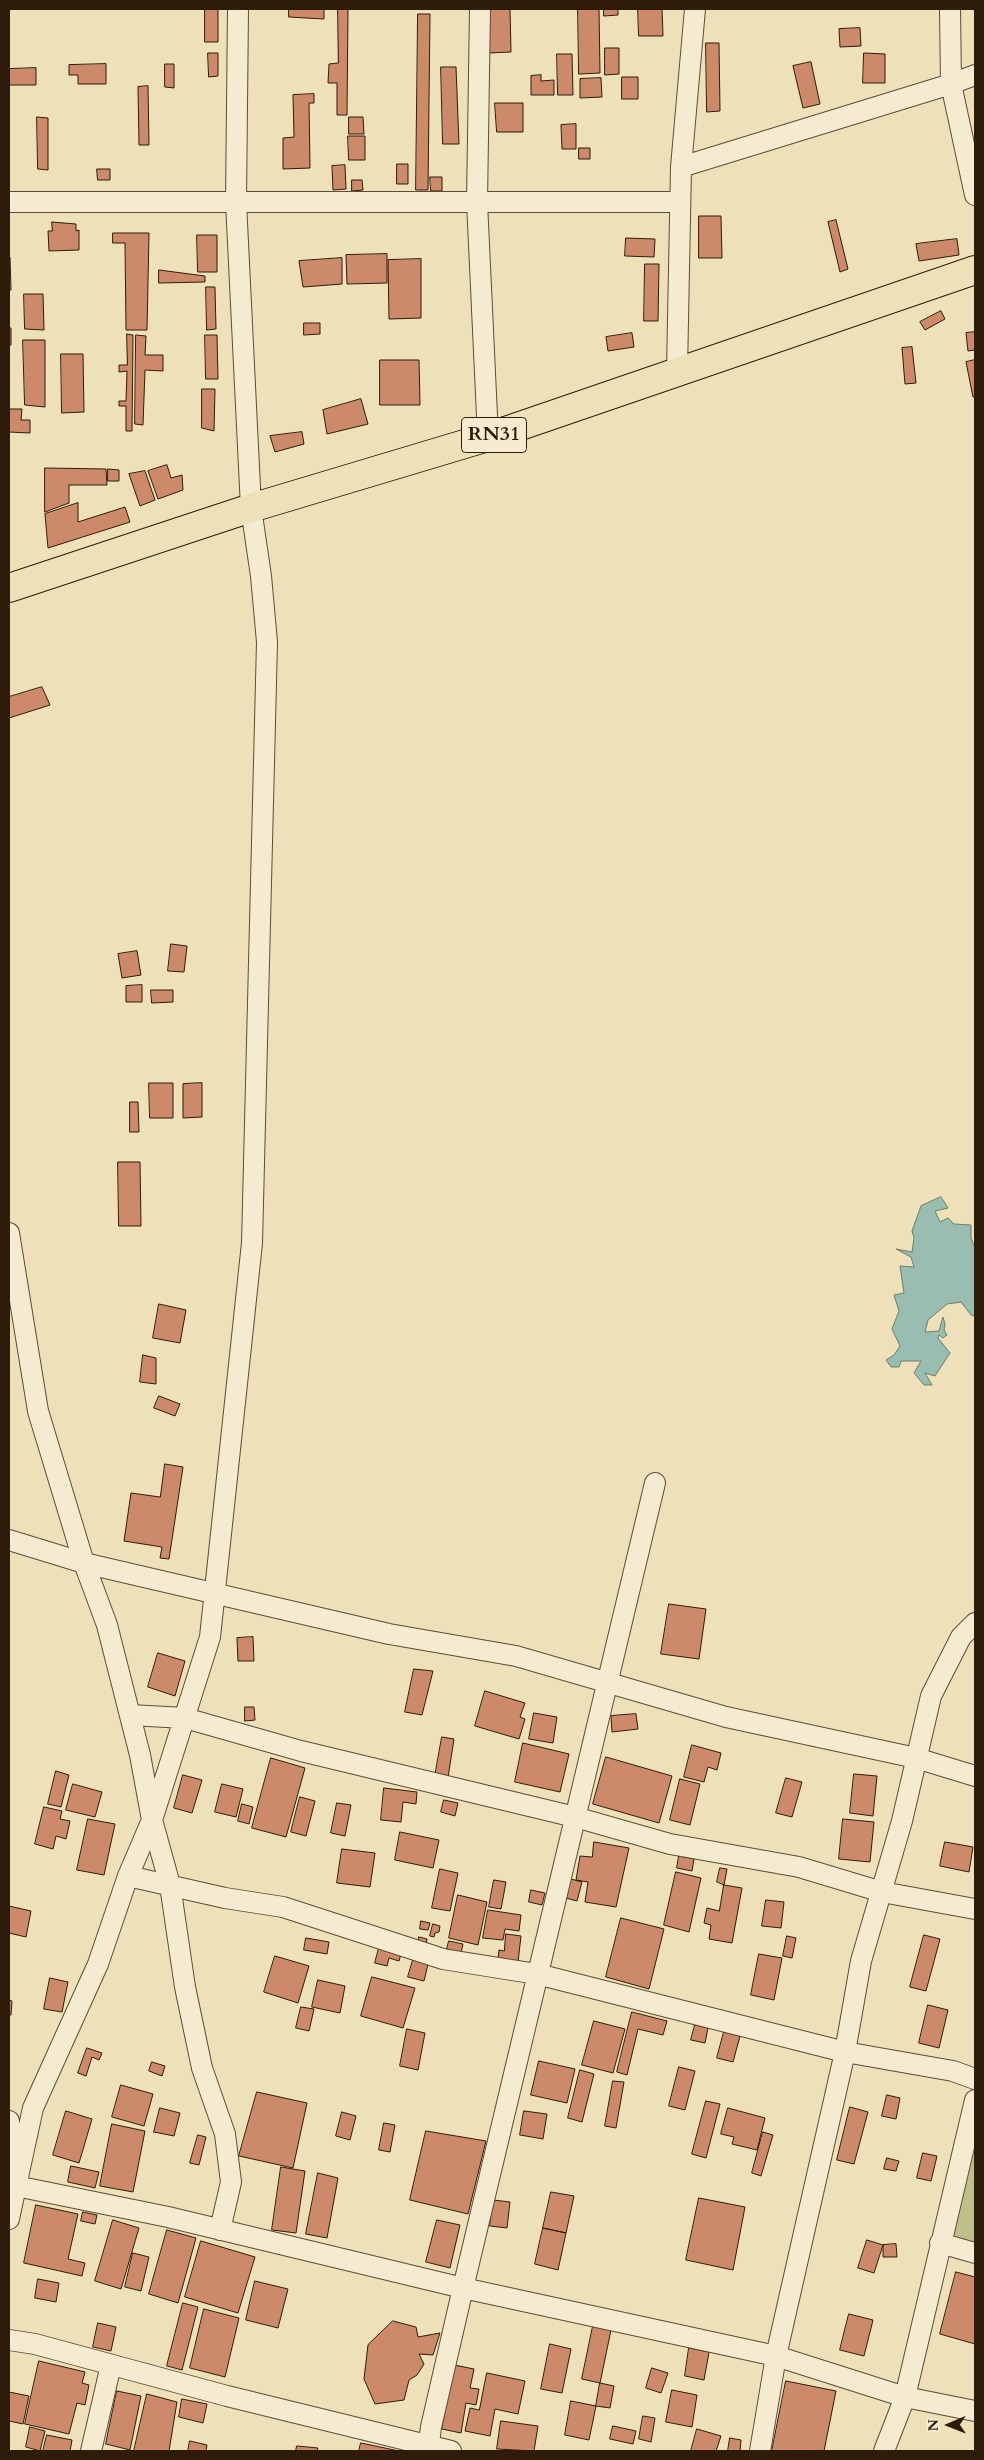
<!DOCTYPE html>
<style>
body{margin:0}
#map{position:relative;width:984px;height:2460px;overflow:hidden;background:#eee0b8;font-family:Cardo,serif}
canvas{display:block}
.frame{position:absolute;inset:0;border:10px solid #2e1b0a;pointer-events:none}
.north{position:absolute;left:924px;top:2400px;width:50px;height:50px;-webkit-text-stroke:4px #f4ebd1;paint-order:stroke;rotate:269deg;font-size:14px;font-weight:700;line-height:20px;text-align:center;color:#2e1b0a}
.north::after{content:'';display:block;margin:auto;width:18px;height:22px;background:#2e1b0a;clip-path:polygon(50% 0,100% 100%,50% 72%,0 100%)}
</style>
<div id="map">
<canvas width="984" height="2460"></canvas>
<div class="frame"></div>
<div class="north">N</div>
</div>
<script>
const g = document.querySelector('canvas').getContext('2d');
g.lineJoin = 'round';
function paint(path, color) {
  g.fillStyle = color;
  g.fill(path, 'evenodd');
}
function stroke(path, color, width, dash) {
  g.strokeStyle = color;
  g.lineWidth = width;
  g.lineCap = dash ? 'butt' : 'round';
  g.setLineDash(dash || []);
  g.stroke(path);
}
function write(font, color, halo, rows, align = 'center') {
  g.font = font + ' Cardo,serif';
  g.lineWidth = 4;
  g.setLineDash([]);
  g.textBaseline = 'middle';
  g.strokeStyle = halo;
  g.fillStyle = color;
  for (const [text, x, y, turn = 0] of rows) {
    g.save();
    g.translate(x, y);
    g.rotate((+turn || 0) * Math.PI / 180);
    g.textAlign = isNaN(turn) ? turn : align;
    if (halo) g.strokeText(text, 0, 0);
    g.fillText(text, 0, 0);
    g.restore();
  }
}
const green = new Path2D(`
 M975 2155V2242L952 2236 970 2156Z`);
const water = new Path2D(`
 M941 1197 948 1208 935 1211 940 1222 948 1218 954 1224 971 1225V1238L975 1248V1316L971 1315 961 1302 947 1304 928 1320 925 1332 939 1331 943 1317 945 1324 944 1330 947 1335 943 1338 939 1335 938 1338 950 1353 935 1376 925 1373 932 1385H924L914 1373 921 1361H901L899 1367H891L886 1360 894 1355 900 1346 892 1329 899 1311 894 1295 904 1293 900 1266 914 1267 911 1257 896 1249 912 1252 914 1238 912 1231 921 1206Z`);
const building = new Path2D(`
 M205 9H218V42H205Z
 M289 9H324V19L289 17Z
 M338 9H348L347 115H337V83H328L329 64 338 63Z
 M487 9H510L511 52 488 53Z
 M578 9H599L600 73 579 74Z
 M604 9H618V15L604 16Z
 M638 9H662L663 36H639Z
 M418 14H430L428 190H416Z
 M860 28 861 46 840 47 839 29Z
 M706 43H719L720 111 707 112Z
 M605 48H619V74L605 75Z
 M208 53H218V76L209 77Z
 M864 53 885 54V83H863Z
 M557 54H572L573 95H558Z
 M811 62 820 104 803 108 793 66Z
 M106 64V84H78V75H69V65Z
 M165 64H174V88L165 87Z
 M441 67H456L459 144H443Z
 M36 68V85H9V69Z
 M541 75V81L554 80V95H531V76Z
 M622 77H638V99H622Z
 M601 78 602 97 580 98V79Z
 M148 86 149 145H139L138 87Z
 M314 94V103H309L310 168 283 169V138L294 137 293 95Z
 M495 103H523V132H497Z
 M37 117 48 118V170L38 169Z
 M349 117H363L364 134H349Z
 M576 124V149H562L561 125Z
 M348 136H365V160H349Z
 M579 148H590V159H579Z
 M397 164H408V184H397Z
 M345 165 346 189 333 190 332 166Z
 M97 169H110V180H98Z
 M430 177H442V191H431Z
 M352 180H362L363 190 352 191Z
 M699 216H721L722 258H699Z
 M836 220 848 269 840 272 828 222Z
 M52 222 76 224V231L79 230V250L49 251 48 231H52Z
 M113 233H149L147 330H126L125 243H113Z
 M197 235H217V272H198Z
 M626 238 655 239 654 257 625 256Z
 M957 239 959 255 919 261 916 244Z
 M387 254V283L347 284 346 255Z
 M9 257H10L11 290H9Z
 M342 258V284L303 287 299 261Z
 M421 259V318L389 319 388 260Z
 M645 264H659L658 321H644Z
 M159 270 205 276V282L159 283Z
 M206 287H215L216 329 207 330Z
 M24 294H43L44 330 25 329Z
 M941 311 945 319 925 330 920 322Z
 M304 323H320V334L304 335Z
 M9 328H11V345H9Z
 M975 332V350L968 351 966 333Z
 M632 333 634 347 608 351 606 337Z
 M127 334 133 335 132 431H126V406H119V401H126L127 371 119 372V365H127Z
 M136 335 146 336 145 355H163V371L145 370 143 425 135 424Z
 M205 335H217L218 379H206Z
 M23 340H45V407L25 405Z
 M912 347 916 383 905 384 902 348Z
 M61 354H83L84 412 62 413Z
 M380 360H419L420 405H380Z
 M975 360V397H973L966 362Z
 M202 389H215L214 431 202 428Z
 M361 399 368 424 327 434 323 410Z
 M9 409H22L21 420H30V433L9 432Z
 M302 432 304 444 275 452 270 436Z
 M167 465 171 478 182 475 183 490 158 499 148 471Z
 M45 468 106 469 107 485H69V503L45 512Z
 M108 469 119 470V481H108Z
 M145 471 155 500 140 506 129 474Z
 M78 503V522L125 507 130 522 48 548 45 514Z
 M42 687 50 705 9 718V697Z
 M171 944 187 946 184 972 168 971Z
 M137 951 141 975 122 978 118 954Z
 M142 985V1002H126V986Z
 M151 990H173V1002L152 1003Z
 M149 1083H173V1118H150Z
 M202 1083V1117L183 1118V1084Z
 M130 1102H138L139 1132H130Z
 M118 1162H140L141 1226H119Z
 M159 1304 186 1310 180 1343 153 1338Z
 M143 1355 156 1358V1384L140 1382Z
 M159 1396 180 1404 175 1416 154 1408Z
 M165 1464 183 1467 169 1559 160 1558 162 1547 124 1541 131 1493 160 1497Z
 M669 1604 706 1609 699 1659 661 1654Z
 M253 1637 254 1661H238L237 1638Z
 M158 1653 185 1661 175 1696 148 1687Z
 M414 1669 433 1671 422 1715 405 1712Z
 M485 1691 525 1703 520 1717 525 1719 519 1739 475 1726Z
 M245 1707H254L255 1720 245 1721Z
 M534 1713 557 1717 553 1743 529 1739Z
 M636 1714 638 1729 612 1732 611 1716Z
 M442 1737 454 1739 447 1784 434 1782Z
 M523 1743 569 1754 560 1792 515 1782Z
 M692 1745 721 1753 717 1770 708 1767 704 1782 684 1777Z
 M606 1757 672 1776 659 1823 593 1804Z
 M271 1758 305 1768 286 1837 252 1828Z
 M56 1771 69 1775 61 1807 48 1804Z
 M854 1774 877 1776 873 1816 850 1813Z
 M183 1775 202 1780 192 1813 174 1808Z
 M786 1778 802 1782 792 1817 776 1813Z
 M680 1779 700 1784 690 1825 670 1820Z
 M73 1784 102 1792 95 1817 66 1810Z
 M222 1784 243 1789 236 1817 215 1812Z
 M384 1788 417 1792 416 1804 403 1802 401 1822 381 1820Z
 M300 1797 315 1801 306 1836 291 1832Z
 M444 1800 458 1803 455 1816 441 1812Z
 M337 1803 351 1805 345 1836 331 1833Z
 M242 1804 253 1807 249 1824 238 1821Z
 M44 1807 62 1811 60 1819 70 1821 66 1839 56 1836 53 1849 35 1844Z
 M88 1819 115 1824 104 1875 77 1870Z
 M843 1819 874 1822 870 1862 839 1859Z
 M400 1832 439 1840 433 1868 395 1860Z
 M594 1842 629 1848 616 1907 585 1902 588 1882 576 1880 580 1856 592 1857Z
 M945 1842 973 1847 969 1872 940 1866Z
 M342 1849 375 1853 370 1887 337 1883Z
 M679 1856 694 1859 692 1871 677 1868Z
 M720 1868 727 1869 724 1885 717 1882Z
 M440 1869 458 1873 450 1911 432 1908Z
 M676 1872 701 1878 689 1932 664 1925Z
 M567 1878 582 1882 577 1901 562 1897Z
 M494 1880 506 1882 501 1909 489 1907Z
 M724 1885 742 1888 732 1943 709 1939 711 1925 704 1923 707 1908 719 1911Z
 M531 1890 545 1893 542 1905 529 1902Z
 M458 1895 487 1902 478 1945 449 1938Z
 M766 1900 784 1902 781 1928 762 1926Z
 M9 1906 31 1911 26 1937 9 1933Z
 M488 1910 521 1915 519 1931 505 1929 503 1940 483 1938Z
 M621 1918 664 1929 649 1989 606 1977Z
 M421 1921 430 1923 428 1930 420 1929Z
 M433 1924 440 1926 439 1932 435 1933 434 1937 430 1936Z
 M506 1934 521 1936 518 1962 498 1959 499 1950 504 1951Z
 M924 1935 940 1939 926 1991 910 1987Z
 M787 1936 796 1938 792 1958 783 1956Z
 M419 1937 427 1939 426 1945 418 1943Z
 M306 1938 329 1942 327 1954 304 1950Z
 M449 1941 463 1944 461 1953 447 1949Z
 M379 1948 401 1954 399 1961 389 1958 387 1966 375 1963Z
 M759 1954 782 1958 774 2000 751 1995Z
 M275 1956 309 1966 298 2003 264 1992Z
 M413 1960 428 1964 424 1981 408 1977Z
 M372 1977 415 1988 403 2028 361 2016Z
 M50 1978 68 1982 62 2012 44 2009Z
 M318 1980 345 1986 340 2013 312 2007Z
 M9 2000 12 2001 11 2015H9Z
 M928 2005 948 2010 939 2048 919 2043Z
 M301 2007 314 2009 309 2031 296 2028Z
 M632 2012 667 2021 663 2035 638 2029 627 2075 617 2072Z
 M594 2021 625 2029 613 2073 582 2065Z
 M695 2025 708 2028 705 2043 691 2040Z
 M407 2029 425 2033 418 2070 400 2066Z
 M724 2032 740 2036 733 2062 717 2058Z
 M87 2048 102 2053 99 2060 92 2057 86 2076 78 2073Z
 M539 2061 575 2069 567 2103 531 2095Z
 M152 2062 165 2066 162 2076 149 2071Z
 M679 2067 695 2071 685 2110 669 2106Z
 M580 2070 594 2074 582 2122 568 2118Z
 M613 2081 624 2082 616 2128 605 2126Z
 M121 2085 153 2094 144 2126 112 2117Z
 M257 2092 307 2103 293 2168 239 2156Z
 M887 2095 900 2098 896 2119 882 2116Z
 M706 2101 720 2104 706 2158 692 2154Z
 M850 2107 868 2112 854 2164 837 2160Z
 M160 2108 180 2113 174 2136 154 2132Z
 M728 2108 765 2118 757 2150 732 2144 734 2137 721 2134Z
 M66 2111 92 2119 79 2163 53 2155Z
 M524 2111 547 2114 543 2139 520 2135Z
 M342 2112 356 2116 350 2140 336 2136Z
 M384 2123 395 2125 390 2152 379 2150Z
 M112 2124 145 2131 133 2192 100 2186Z
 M426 2131 486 2141 468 2214 410 2200Z
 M763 2132 773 2135 761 2176 752 2173Z
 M198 2135 206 2137 199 2165 190 2163Z
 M923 2153 937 2156 931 2181 917 2178Z
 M887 2158 899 2161 896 2171 884 2169Z
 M71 2166 99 2172 95 2188 68 2182Z
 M281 2167 305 2171 296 2233 272 2230Z
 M318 2173 338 2178 327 2238 306 2234Z
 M551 2192 574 2196 566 2233 543 2228Z
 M699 2198 745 2207 733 2270 686 2260Z
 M493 2200 510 2202 507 2228 490 2226Z
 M36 2205 78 2214 68 2259 85 2263 82 2276 24 2263Z
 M83 2212 97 2215 95 2224 81 2221Z
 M113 2220 139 2228 121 2289 95 2281Z
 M437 2220 460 2225 450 2268 426 2262Z
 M543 2228 566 2233 558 2270 535 2264Z
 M167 2230 196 2238 178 2303 149 2294Z
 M867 2240 883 2245 874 2273 858 2268Z
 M201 2241 255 2257 238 2313 185 2297Z
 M896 2244 897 2257H883V2245Z
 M133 2253 149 2257 141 2291 125 2287Z
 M956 2272 975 2277V2344L940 2334Z
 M38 2279 59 2283 56 2302 35 2298Z
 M255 2281 288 2289 278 2328 246 2320Z
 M183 2303 198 2307 182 2370 167 2366Z
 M204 2309 239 2318 225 2377 190 2368Z
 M849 2314 873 2320 864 2356 840 2350Z
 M393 2321 416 2327 418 2337 440 2333 433 2355 419 2354 424 2364 417 2375 409 2380 404 2400 375 2404 364 2379 368 2345Z
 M98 2323 116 2327 111 2351 93 2347Z
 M593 2326 611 2330 600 2383 582 2379Z
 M550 2344 571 2349 562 2393 541 2389Z
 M689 2348 709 2352 704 2380 685 2376Z
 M39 2361 85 2372 82 2383 89 2385 85 2405 77 2403 69 2434 25 2424Z
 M454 2365 474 2369 470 2388 479 2389 476 2405 466 2403 461 2433 442 2429Z
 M652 2368 668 2373 661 2393 646 2388Z
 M487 2373 525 2381 518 2414 495 2409 490 2436 465 2431 470 2408 479 2410Z
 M786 2381 836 2391 824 2451H772Z
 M600 2383 614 2386 610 2408 596 2406Z
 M672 2390 697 2395 692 2427 666 2422Z
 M117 2391 141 2396 130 2450 106 2444Z
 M9 2392 29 2396 23 2424 9 2421Z
 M147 2394 177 2402 169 2451H134Z
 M182 2399 207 2404 203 2423 179 2417Z
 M571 2401 596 2406 589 2440 565 2435Z
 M643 2416 655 2418 651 2442 639 2439Z
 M501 2421 538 2426 534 2451 497 2449Z
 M613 2426 636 2431 633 2444 610 2439Z
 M30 2427 45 2431 40 2451 26 2447Z
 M697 2429 721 2436 716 2451H691Z
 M47 2435 72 2440 70 2451H43Z
 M730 2438 741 2440 740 2451H728Z
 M190 2441 207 2445 206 2451H188Z
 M361 2443 399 2451H359Z
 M297 2446 318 2448 317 2451H296Z`);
const street = new Path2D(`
 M238 9 236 202 251 508 261 576 267 642 252 1243 210 1637 152 1820 128 1876 98 1964 33 2108 16 2186 168 2217 463 2288 776 2356 905 2397 975 2411
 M480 9 477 202 488 437
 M950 9 951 84 975 195
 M681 167 951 84 975 75
 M9 202H680
 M677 371 681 167 695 9
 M9 1233 38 1411 84 1563 107 1625 140 1755 152 1820 170 1885 185 1987 202 2068 225 2134 231 2182 220 2230
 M9 1540 84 1563 389 1634 516 1656 726 1717 916 1758 975 1776
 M130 1715 185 1718 301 1751 575 1817 670 1844 799 1867 882 1892 975 1909
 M128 1876 225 1898 283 1907 443 1959 537 1974 845 2052 953 2071 975 2079
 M9 2121 16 2186 9 2219
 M940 2243 975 2253
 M9 2340 35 2344 227 2396 451 2451
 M91 2451 111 2365
 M428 2451 431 2427 463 2288 655 1483
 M760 2451 776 2356 845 2052 861 1961 902 1821 931 1696 961 1637 975 1623
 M884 2451 905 2397 975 2100`);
const primary = new Path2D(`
 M9 588 251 508 488 437 975 270`);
const shields = [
 [494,435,65]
];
const shieldNames = [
 ["RN31",494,435]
];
paint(green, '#bec18b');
paint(water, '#99bdb0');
stroke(water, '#6e7c6e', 1);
paint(building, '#cd8a6b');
stroke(building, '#2e1b0a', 1);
stroke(street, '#5e4c36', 22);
stroke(primary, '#2e1b0a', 30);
stroke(street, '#f4ebd1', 20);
stroke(primary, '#eee0b8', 28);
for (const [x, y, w] of shields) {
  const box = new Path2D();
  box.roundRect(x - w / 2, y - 17.5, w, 35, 4);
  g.fillStyle = '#f4ebd1';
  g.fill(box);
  stroke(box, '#2e1b0a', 1);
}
write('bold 20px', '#2e1b0a', null, shieldNames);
</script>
